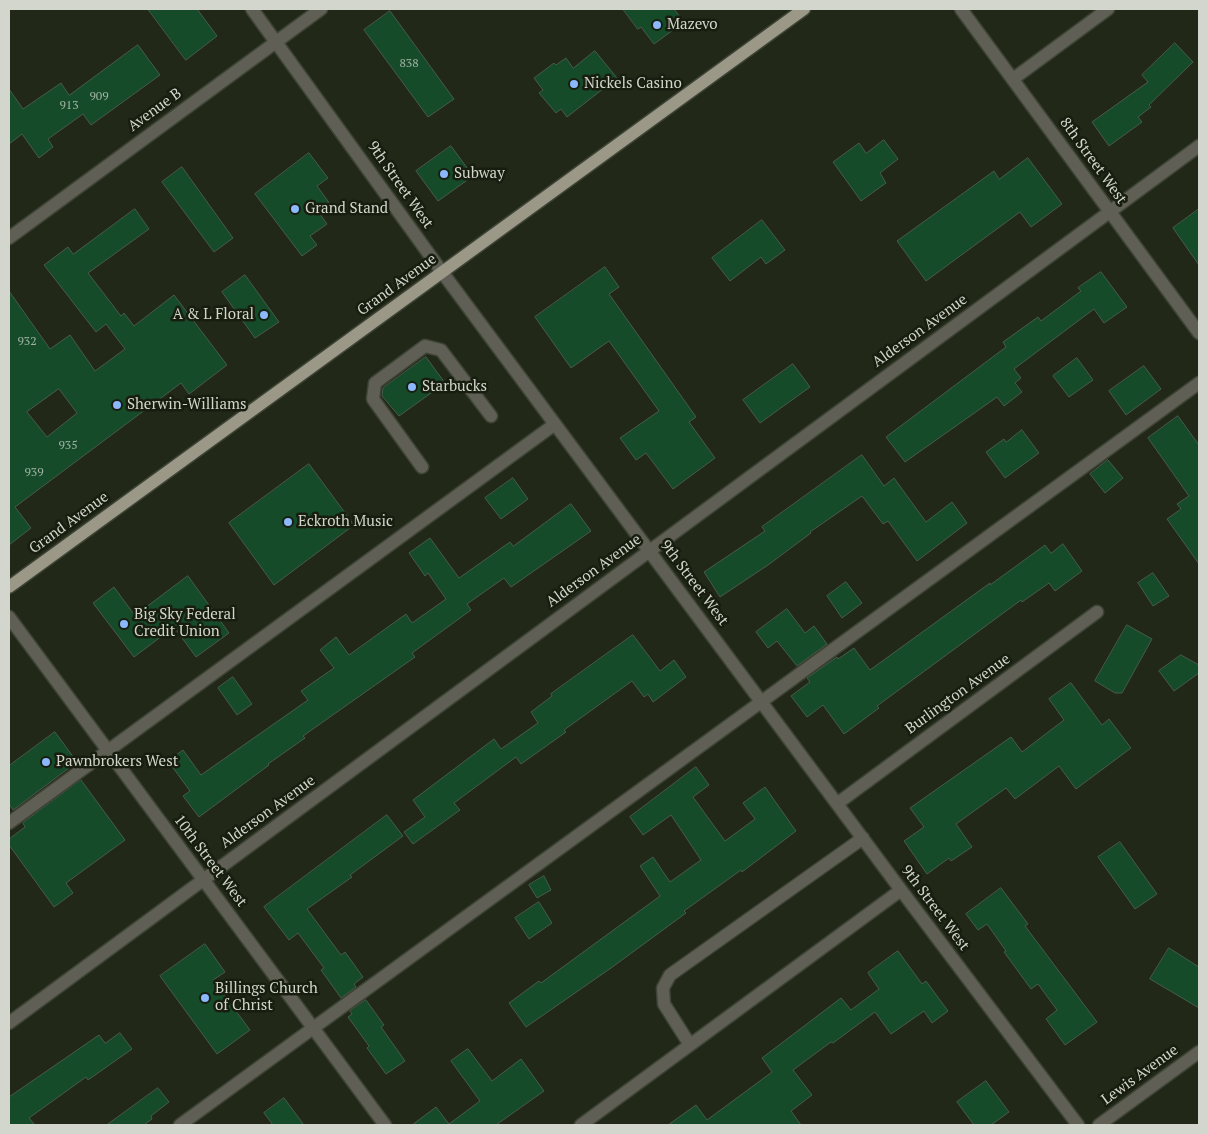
<!DOCTYPE html>
<style>
body{margin:0}
#map{position:relative;width:1208px;height:1134px;overflow:hidden;background:#212818;font-family:"PT Serif",serif}
canvas{display:block}
.frame{position:absolute;inset:0;border:10px solid #d2d6cc;pointer-events:none}
</style>
<div id="map">
<canvas width="1208" height="1134"></canvas>
<div class="frame"></div>
</div>
<script>
const g = document.querySelector('canvas').getContext('2d');
g.lineJoin = 'round';
function paint(path, color) {
  g.fillStyle = color;
  g.fill(path, 'evenodd');
}
function stroke(path, color, width, dash) {
  g.strokeStyle = color;
  g.lineWidth = width;
  g.lineCap = dash ? 'butt' : 'round';
  g.setLineDash(dash || []);
  g.stroke(path);
}
function write(font, color, halo, rows, align = 'center') {
  g.font = font + ' "PT Serif",serif';
  g.lineWidth = 5;
  g.setLineDash([]);
  g.textBaseline = 'middle';
  g.strokeStyle = halo;
  g.fillStyle = color;
  for (const [text, x, y, turn = 0] of rows) {
    g.save();
    g.translate(x, y);
    g.rotate((+turn || 0) * Math.PI / 180);
    g.textAlign = isNaN(turn) ? turn : align;
    if (halo) g.strokeText(text, 0, 0);
    g.fillText(text, 0, 0);
    g.restore();
  }
}
const building = new Path2D(`
 M148 9H197L217 36 186 60Z
 M623 9H674L684 22 654 44 641 27 638 29Z
 M390 11 454 99 428 117 364 30Z
 M1175 43 1193 62 1149 105 1151 107 1138 117 1142 122 1109 146 1092 122 1148 82 1142 75Z
 M138 45 160 75 91 125 83 114 48 139 53 147 39 158 22 134 9 144V89L23 109 61 83 69 95Z
 M595 51 617 78 567 117 561 109 556 113 539 93 543 90 534 78 554 63 556 65 566 58 573 68Z
 M884 140 898 159 880 173 886 183 861 201 833 162 859 143 866 153Z
 M451 146 473 176 438 201 416 171Z
 M309 153 328 178 317 186 330 204 319 213 327 224 310 236 317 245 302 256 255 194Z
 M1028 158 1062 204 1031 227 1020 212 926 281 897 241 994 171 999 179Z
 M182 167 233 238 214 252 162 182Z
 M135 209 149 229 88 273 121 316 124 313 134 326 174 295 227 365 189 394 181 383 15 507 31 528 9 545V291L50 349 70 335 95 371 125 349 106 324 96 332 44 265 68 247 73 254ZM59 389 77 413 47 437 27 412Z
 M1199 209V265L1173 228Z
 M762 220 785 250 766 264 761 257 730 281 712 258Z
 M605 267 619 287 609 294 696 417 689 422 715 458 673 489 646 453 636 460 620 438 659 411 609 341 571 368 535 317Z
 M1101 272 1127 307 1104 323 1094 309 1014 369 1021 378 1015 383 1022 392 1004 406 997 397 905 462 886 437 1006 347 1003 342 1038 317 1041 321 1081 291 1078 288Z
 M245 275 279 322 255 338 222 292Z
 M426 357 445 383 399 416 382 396 383 388Z
 M1077 358 1093 380 1069 397 1053 376Z
 M793 364 810 387 760 423 743 400Z
 M1144 366 1161 389 1126 415 1109 391Z
 M1178 416 1199 445V564L1167 519 1181 509 1177 504 1189 496 1148 438Z
 M1022 430 1039 453 1005 478 986 452 1004 439 1006 442Z
 M862 455 884 486 894 478 926 522 952 502 967 523 917 561 888 521 883 524 862 496 810 532 811 533 768 565 720 597 704 572 765 531 762 527Z
 M1108 460 1123 478 1105 493 1090 474Z
 M309 464 354 525 274 585 229 523Z
 M513 478 528 499 501 519 485 498Z
 M571 504 591 531 511 587 504 578 467 604 471 610 412 653 415 657 303 736 305 738 268 764 269 765 199 817 183 796 190 791 168 761 183 750 201 775 308 700 301 691 334 668 320 650 336 637 349 655 406 614 412 623 446 599 428 573 425 576 409 553 430 538 459 578 510 542 513 546Z
 M1063 544 1082 571 1055 591 1049 583 1022 602 1021 600 877 706 879 708 844 734 823 705 807 717 791 696 810 682 807 678 837 657 838 659 854 648 870 670 990 583V585L1045 545 1051 553Z
 M1153 573 1169 596 1153 606 1138 583Z
 M188 576 229 633 196 657 174 627 134 657 93 603 114 587 133 613 142 607 143 609Z
 M846 582 862 603 842 618 827 596Z
 M787 609 805 633 814 626 827 644 797 666 777 641 768 648 756 632Z
 M1127 625 1152 639 1122 693H1115L1095 681Z
 M633 635 660 671 674 660 686 677 653 702 648 694 644 697 632 681 564 730 566 732 521 764 516 757 454 803 460 810 413 844 404 832 425 817 413 800 494 739 501 749 538 723 531 712 552 696 551 694Z
 M1181 655 1199 665V673L1174 691 1159 671Z
 M233 677 252 704 237 715 218 688Z
 M1071 683 1102 725 1109 719 1131 748 1076 789 1059 766 1015 799 1006 788 956 824 972 847 951 861 949 858 927 874 904 841 924 827 910 808 1011 737 1022 752 1064 720 1049 699Z
 M55 732 77 762 13 810 9 804V766Z
 M696 767 709 785 693 797 725 841 755 819 743 803 765 787 796 831 742 872 741 870 684 911 686 913 611 968 526 1027 509 1003 539 981 541 983 660 896 640 866 653 857 670 882 701 860 671 815 643 835 630 817Z
 M81 780 125 840 66 883 73 893 54 907 9 845V839L25 827 23 823Z
 M387 815 403 836 350 875 352 877 307 909 341 955 345 952 363 977 354 984 356 987 341 998 321 970 324 968 298 933 289 940 264 907Z
 M1120 842 1157 894 1135 909 1098 857Z
 M544 876 551 890 537 898 529 885Z
 M1001 888 1028 924 1025 926 1097 1022 1065 1045 1046 1019 1057 1010 1038 984 1031 989 1004 952 1006 951 987 924 978 930 966 914Z
 M539 902 552 923 529 939 515 918Z
 M205 944 225 972 213 980 250 1030 217 1054 160 976Z
 M1169 948 1199 967V1008L1150 979Z
 M898 951 922 984 926 981 948 1011 932 1023 924 1011 891 1034 875 1012 833 1043 831 1042 793 1070 812 1095 791 1111 801 1125H668L696 1105 707 1120 772 1072 762 1058 841 998 851 1010 879 989 868 973Z
 M366 1000 384 1025 381 1027 405 1061 386 1074 367 1048 369 1046 348 1017 352 1014 350 1011Z
 M120 1033 132 1049 88 1080 86 1077 29 1118 35 1125H9V1097L99 1035 105 1043Z
 M468 1049 492 1081 521 1059 544 1091 496 1125H412L436 1107 449 1124 480 1101 451 1061Z
 M986 1081 1009 1112 991 1125H974L957 1102Z
 M158 1088 169 1102 151 1116 152 1119 144 1125H107Z
 M284 1098 304 1125H273L264 1113Z`);
const minor = new Path2D(`
 M252 9 442 272 901 890 1078 1125
 M961 9 1199 333
 M1013 79 1108 9
 M9 238 321 9
 M422 467 373 399 375 383 425 346 441 350 491 416
 M9 617 385 1125
 M838 803 1097 612
 M9 823 555 424
 M9 1023 1199 146
 M690 1045 664 1004 663 988 670 975 863 838
 M180 1125 1199 383
 M581 1125 901 890
 M1099 1125 1199 1052`);
const major = new Path2D(`
 M9 587 804 9`);
const markers = [
 [657,25,5,"#8cb9fc"],
 [574,84,5,"#8cb9fc"],
 [444,174,5,"#8cb9fc"],
 [295,209,5,"#8cb9fc"],
 [264,315,5,"#8cb9fc"],
 [412,387,5,"#8cb9fc"],
 [117,405,5,"#8cb9fc"],
 [288,522,5,"#8cb9fc"],
 [124,624,5,"#8cb9fc"],
 [46,762,5,"#8cb9fc"],
 [205,998,5,"#8cb9fc"]
];
const numberNames = [
 ["838",409,64],
 ["909",99,97],
 ["913",69,106],
 ["932",27,342],
 ["935",68,446],
 ["939",34,473]
];
const poiNames = [
 ["Mazevo",667,25],
 ["Nickels Casino",584,84],
 ["Subway",454,174],
 ["Grand Stand",305,209],
 ["A & L Floral",254,315,"right"],
 ["Starbucks",422,387],
 ["Sherwin-Williams",127,405],
 ["Eckroth Music",298,522],
 ["Big Sky Federal",134,615],
 ["Credit Union",134,632],
 ["Pawnbrokers West",56,762],
 ["Billings Church",215,989],
 ["of Christ",215,1006]
];
const streetNames = [
 ["Avenue B",155,110,-36],
 ["8th Street West",1093,161,54],
 ["9th Street West",400,185,55],
 ["Grand Avenue",397,285,-36],
 ["Alderson Avenue",920,331,-36],
 ["Grand Avenue",69,523,-36],
 ["Alderson Avenue",594,571,-36],
 ["9th Street West",694,583,53],
 ["Burlington Avenue",958,694,-36],
 ["Alderson Avenue",268,812,-36],
 ["10th Street West",210,861,53],
 ["9th Street West",935,908,53],
 ["Lewis Avenue",1140,1075,-36]
];
paint(building, '#164b2a');
stroke(building, '#485a4d', 1);
stroke(minor, '#3d4435', 15);
stroke(major, '#3d4435', 15);
stroke(minor, '#605f56', 12);
stroke(major, '#9b9887', 12);
for (const [x, y, r, color] of markers) {
  const dot = new Path2D();
  dot.arc(x, y, r, 0, 2 * Math.PI);
  g.fillStyle = color;
  g.fill(dot);
  stroke(dot, '#181e0f', 2);
}
write('12px', '#a3b3a4', null, numberNames);
write('15px', '#d2d6cc', '#181e0f', poiNames, 'left');
write('15px', '#d2d6cc', '#181e0f', streetNames);
</script>
